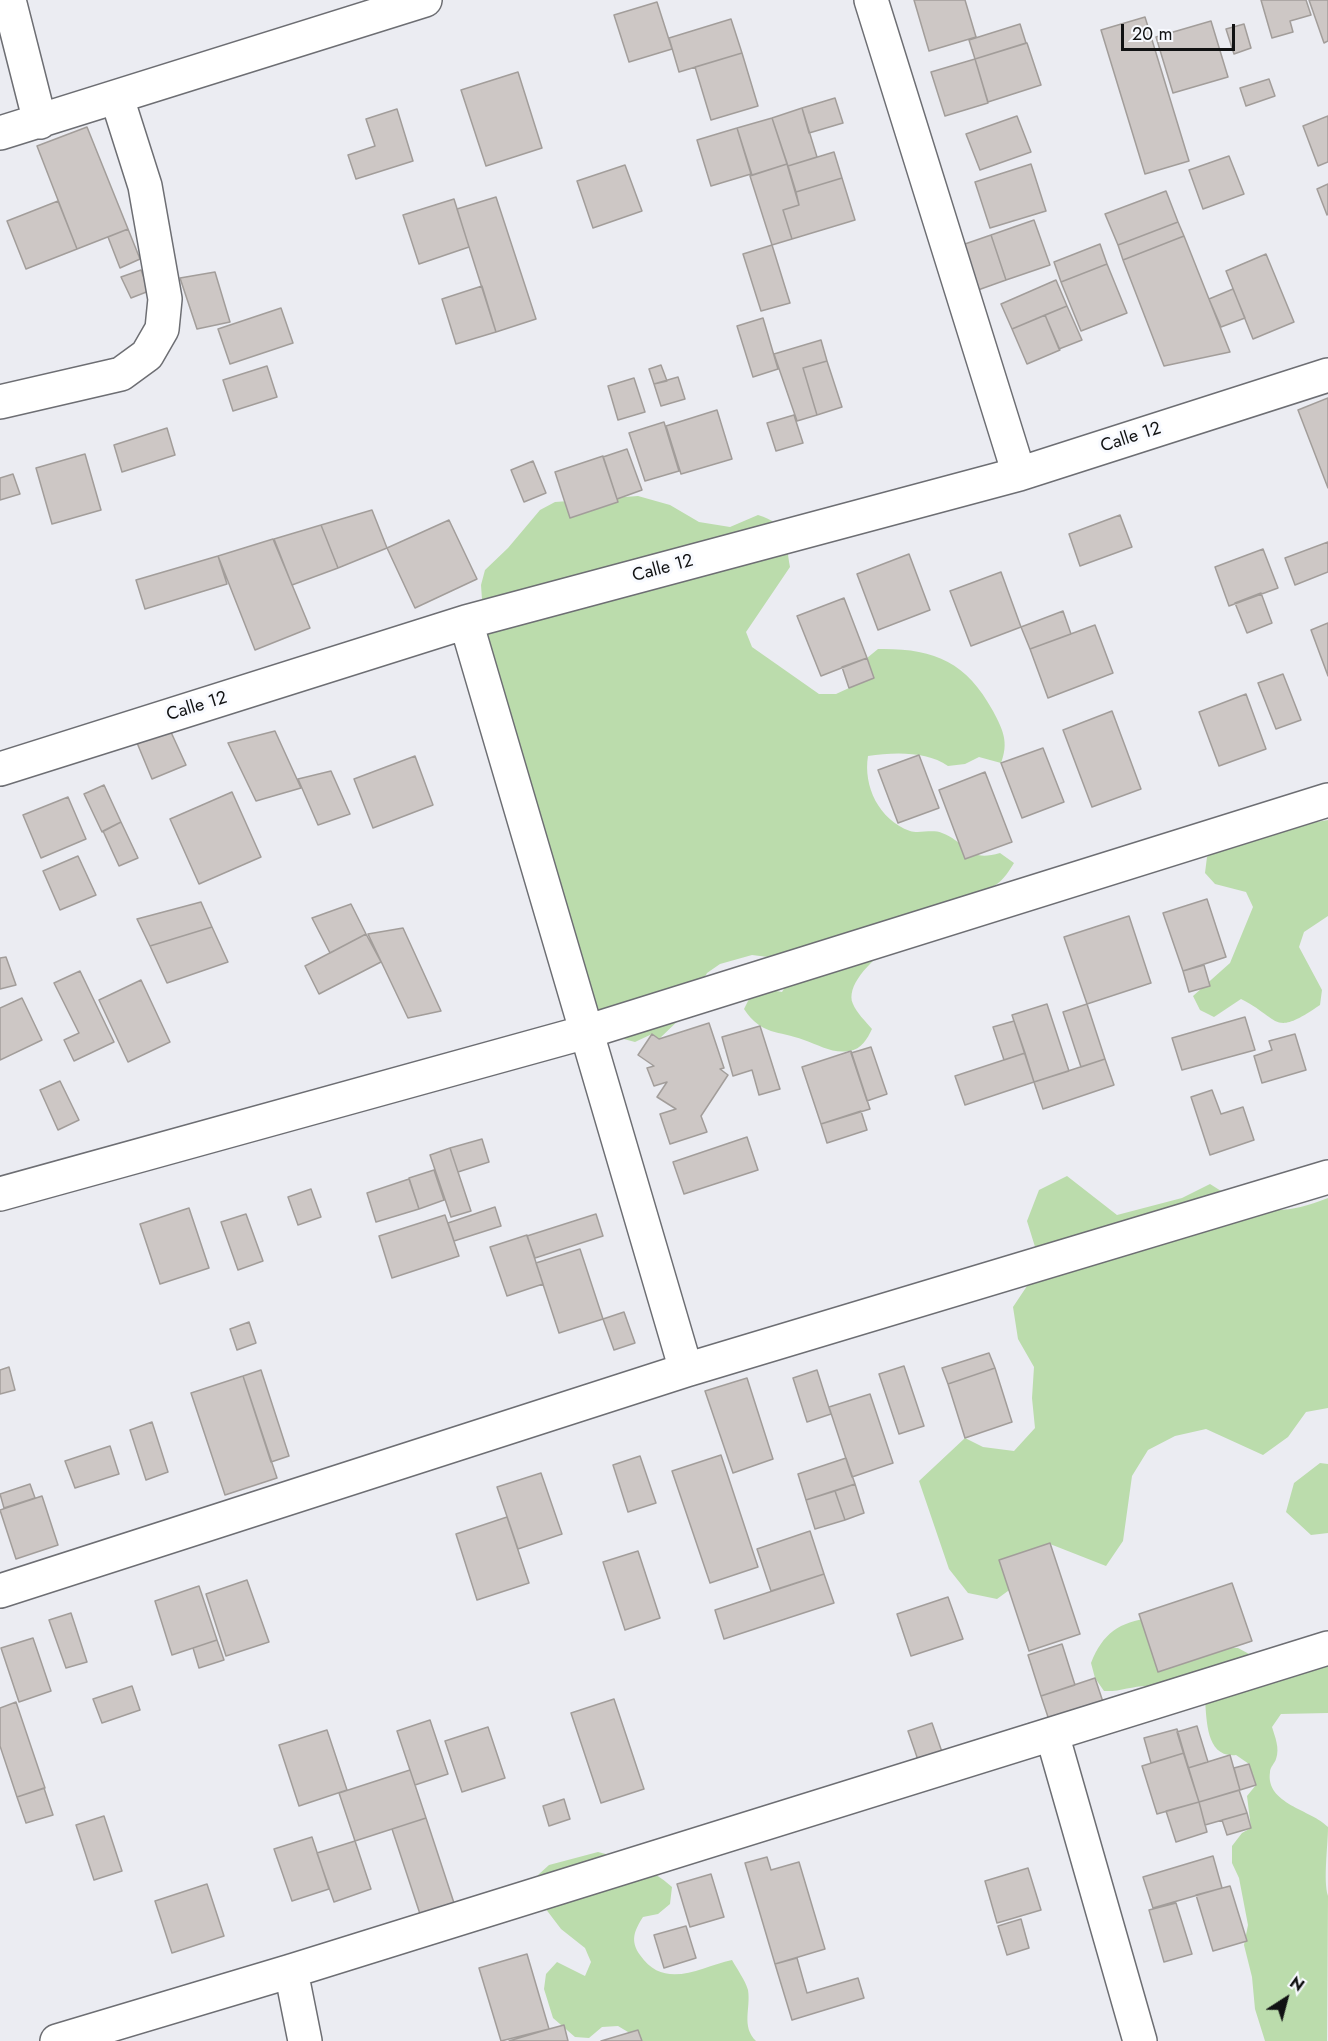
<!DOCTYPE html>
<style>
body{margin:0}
#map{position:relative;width:1328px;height:2041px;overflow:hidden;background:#ebecf2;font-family:Jost,sans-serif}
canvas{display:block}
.north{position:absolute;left:1256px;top:1969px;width:60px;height:60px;-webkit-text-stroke:4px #f8faff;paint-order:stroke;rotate:36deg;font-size:16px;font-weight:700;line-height:24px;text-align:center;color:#111213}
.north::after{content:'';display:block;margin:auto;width:21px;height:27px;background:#111213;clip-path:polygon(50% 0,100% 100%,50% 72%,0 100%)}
.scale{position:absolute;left:1121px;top:24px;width:114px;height:27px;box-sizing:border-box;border:3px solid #111213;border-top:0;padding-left:8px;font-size:18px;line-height:21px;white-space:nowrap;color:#111213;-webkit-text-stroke:4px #f8faff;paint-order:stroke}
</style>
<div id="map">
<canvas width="1328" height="2041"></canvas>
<div class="north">N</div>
<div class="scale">20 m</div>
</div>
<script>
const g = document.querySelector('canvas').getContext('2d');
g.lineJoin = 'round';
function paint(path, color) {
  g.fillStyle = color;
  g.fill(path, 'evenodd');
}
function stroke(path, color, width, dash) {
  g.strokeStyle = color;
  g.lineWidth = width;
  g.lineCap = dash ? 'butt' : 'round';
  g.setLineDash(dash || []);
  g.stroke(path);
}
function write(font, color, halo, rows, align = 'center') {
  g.font = font + ' Jost,sans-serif';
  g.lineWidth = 6;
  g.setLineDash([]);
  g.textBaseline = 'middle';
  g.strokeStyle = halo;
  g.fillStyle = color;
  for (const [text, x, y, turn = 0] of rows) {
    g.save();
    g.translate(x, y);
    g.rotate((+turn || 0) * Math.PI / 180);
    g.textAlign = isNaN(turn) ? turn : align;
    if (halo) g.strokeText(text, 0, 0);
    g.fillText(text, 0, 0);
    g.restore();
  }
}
const green = new Path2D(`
 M638 496 670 505 699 522 730 527 758 515C788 524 785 539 790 567L746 632 752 647 819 694H836L849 688 867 658 878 649C933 648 966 661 993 711 1003 730 1009 742 1001 763L979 757 965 764 948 766C927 751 894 752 868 756 863 786 879 820 910 831 919 834 932 829 942 833 968 843 967 863 1000 853L1014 863C1009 871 1005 878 997 884 988 891 974 892 964 898 938 913 839 969 853 1004 856 1012 866 1022 872 1029 867 1039 862 1049 849 1051 833 1054 819 1045 804 1040 778 1030 762 1036 744 1009L751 995 765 989 782 992 790 979 781 965 768 957 752 955 720 964 707 973 684 1015 659 1039 652 1034 635 1042 620 1038 592 1017 476 627 483 614 481 585 485 570 508 548 540 510 555 502Z
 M1328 820V916L1304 932 1299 947 1322 990 1320 1005C1272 1038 1281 1019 1241 999L1214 1017 1200 1010 1193 996 1230 963 1253 907 1246 892 1215 884 1205 873 1207 857 1221 848 1265 831Z
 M1067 1176 1117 1215 1182 1198 1210 1184C1254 1213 1278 1218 1328 1198V1408L1306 1412 1288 1437 1263 1455 1206 1429 1175 1436 1148 1450 1132 1476 1123 1541 1106 1566 1050 1544 1023 1580 997 1599 968 1593 949 1569 919 1481 965 1438 983 1447 1014 1451 1035 1428 1032 1398 1034 1367 1018 1339 1013 1307 1031 1280 1036 1250 1027 1221 1039 1190Z
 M1320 1463 1328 1464V1533L1311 1535 1286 1512 1294 1483Z
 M1151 1618 1206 1646 1238 1648 1251 1655 1328 1640V1713L1281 1714 1272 1727C1275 1737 1280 1748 1276 1759 1275 1763 1270 1767 1270 1772 1265 1804 1312 1810 1328 1827 1328 1845 1323 1881 1328 1896L1327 2041H1265L1255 2009 1252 1977 1244 1945 1248 1925 1239 1878 1232 1863V1846L1242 1833 1251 1828 1247 1796 1256 1785 1249 1764 1236 1755C1206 1758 1207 1721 1205 1701 1188 1696 1168 1687 1150 1686 1134 1685 1120 1692 1104 1691L1095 1678 1091 1663C1103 1633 1119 1622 1151 1618Z
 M598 1852C626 1859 651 1868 672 1887L670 1904 658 1914 643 1917C634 1931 630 1941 640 1955 665 1991 700 1967 732 1960 737 1969 745 1980 748 1990 751 2009 741 2026 756 2041H643L618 2026 602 2027 589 2038 575 2037 553 2018 544 1989 546 1974 557 1962 585 1976 591 1962 585 1948 561 1929 542 1904 536 1891 538 1875 549 1865Z`);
const building = new Path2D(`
 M914 0H965L976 37 929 51Z
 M1261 0H1306L1311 15 1290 21 1293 32 1272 38Z
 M1309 0H1328V41L1324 43Z
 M657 2 672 49 629 62 614 15Z
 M1145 17 1189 161 1145 174 1101 30Z
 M731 19 742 53 679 72 669 38Z
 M1211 21 1228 77 1173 93 1156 37Z
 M1020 24 1026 43 975 59 969 40Z
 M1244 24 1251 48 1234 54 1226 29Z
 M1027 43 1041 85 988 102 975 59Z
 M742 53 758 106 711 120 695 67Z
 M975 59 988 103 945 116 931 72Z
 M518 72 542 148 486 166 461 90Z
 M1269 79 1275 96 1246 106 1240 88Z
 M835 98 843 123 809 133 802 108Z
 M802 108 817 157 788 166 772 118Z
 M397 109 413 161 356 179 348 155 375 146 366 119Z
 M1017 116 1031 152 980 170 966 134Z
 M1328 116V162L1318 166 1303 126Z
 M772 118 787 164 752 175 737 128Z
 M87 127 128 229 77 249 37 146Z
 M737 128 751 174 711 186 697 140Z
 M834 152 842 178 796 192 788 166Z
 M1229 156 1244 194 1203 209 1189 170Z
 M787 164 799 205 783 210 792 239 772 245 750 176Z
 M1031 164 1046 211 990 228 975 182Z
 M625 165 642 211 593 228 577 181Z
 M842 178 855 220 792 239 783 210 799 205 796 192Z
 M1328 184V214L1327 215 1317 189Z
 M1166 191 1178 222 1118 245 1105 214Z
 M496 197 536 319 496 332 457 209Z
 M454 199 469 247 419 264 403 215Z
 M58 201 77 249 26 269 7 221Z
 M1034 220 1050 265 1006 280 991 235Z
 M1178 222 1184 236 1123 260 1118 245Z
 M128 229 140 259 120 268 108 237Z
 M991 235 1006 280 978 290 962 245Z
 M1184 236 1230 352 1164 366 1123 260Z
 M1100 244 1107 264 1061 282 1054 262Z
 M772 245 790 303 761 311 743 254Z
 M1266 254 1294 322 1253 339 1226 271Z
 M1107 264 1127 313 1081 331 1061 282Z
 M141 270 149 291 131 298 121 277Z
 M215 272 230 322 197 329 180 278Z
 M1056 280 1067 306 1012 329 1001 304Z
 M482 286 496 332 456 344 442 299Z
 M1233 289 1245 318 1221 327 1209 299Z
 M1067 306 1082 340 1059 349 1045 315Z
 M281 308 293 343 230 364 218 329Z
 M1045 315 1060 350 1027 364 1012 329Z
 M763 318 778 369 753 377 737 326Z
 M821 340 827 361 803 368 817 415 797 421 774 354Z
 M827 361 842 407 817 415 803 368Z
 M661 365 667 381 654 384 649 369Z
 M267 366 277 397 233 411 223 380Z
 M678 377 685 399 661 406 654 384Z
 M634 378 645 412 618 420 608 386Z
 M1328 398V488L1298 410Z
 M717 410 732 459 681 474 666 426Z
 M794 415 803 443 776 451 767 423Z
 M664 422 679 471 645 481 629 433Z
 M167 428 175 455 122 472 114 445Z
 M627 449 642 490 617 499 603 457Z
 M85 454 101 510 52 524 36 468Z
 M603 456 618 502 570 518 555 472Z
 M533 461 546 493 524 502 511 470Z
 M13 474 20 494 0 500V478Z
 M372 510 387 548 338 568 321 525Z
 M1120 515 1132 547 1080 566 1069 534Z
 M449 520 477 579 415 608 387 548Z
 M321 525 338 568 292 585 274 539Z
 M273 539 310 628 255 650 218 556Z
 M1328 542V572L1295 585 1285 558Z
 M1263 549 1278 588 1229 606 1215 567Z
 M909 554 930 610 878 630 857 574Z
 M218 556 227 584 145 609 136 580Z
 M1001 572 1021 627 971 646 950 591Z
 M1261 593 1272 623 1247 633 1235 603Z
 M844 598 867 658 821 676 797 616Z
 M1063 611 1071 634 1030 649 1021 627Z
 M1328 623V676L1311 630Z
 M1095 625 1113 673 1048 698 1030 649Z
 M867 658 874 678 849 688 842 667Z
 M1283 674 1301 720 1276 729 1258 683Z
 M1246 694 1266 749 1219 766 1199 712Z
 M1112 711 1141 789 1092 807 1063 730Z
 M170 730 186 765 152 779 135 738Z
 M275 731 301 788 256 801 228 743Z
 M1043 748 1064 802 1022 818 1001 763Z
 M919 755 939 808 898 823 878 770Z
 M415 756 433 805 373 828 354 779Z
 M331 771 350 814 318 825 298 779Z
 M985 772 1012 842 965 859 939 790Z
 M104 785 121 822 102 832 84 794Z
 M232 792 261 857 199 884 170 819Z
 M68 797 86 839 41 858 23 815Z
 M121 822 138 858 119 866 103 831Z
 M78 856 96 895 60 910 43 871Z
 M1207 899 1226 957 1183 971 1163 913Z
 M201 902 212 927 150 946 137 919Z
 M351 904 366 934 330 953 312 918Z
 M1129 916 1151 983 1087 1004 1064 937Z
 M212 927 228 962 167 983 150 946Z
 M403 928 441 1011 408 1018 368 934Z
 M366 934 381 962 319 994 305 966Z
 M6 957 16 985 0 989V958Z
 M1204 965 1210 986 1189 992 1183 971Z
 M80 971 114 1042 74 1061 64 1040 79 1033 54 983Z
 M141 980 170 1042 128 1062 99 1000Z
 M22 998 42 1040 0 1060V1008Z
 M1047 1004 1069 1071 1034 1082 1012 1015Z
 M1087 1004 1105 1059 1081 1067 1063 1012Z
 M1245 1017 1255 1050 1182 1070 1172 1038Z
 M1014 1021 1025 1053 1004 1060 993 1027Z
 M709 1023 724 1068 720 1069 728 1075 701 1116 707 1132 670 1144 660 1114 676 1109 657 1097 667 1082 654 1086 647 1068 654 1066 638 1055 652 1034 659 1039Z
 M760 1026 780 1089 759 1095 752 1070 733 1076 722 1037Z
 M1295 1034 1306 1070 1262 1083 1254 1056 1272 1050 1269 1041Z
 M871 1047 887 1094 867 1101 851 1053Z
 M851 1051 870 1109 821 1124 802 1067Z
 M1025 1053 1034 1082 965 1105 955 1076Z
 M1105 1059 1114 1085 1043 1109 1034 1082Z
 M60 1081 79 1120 58 1130 40 1090Z
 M1212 1090 1221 1114 1243 1107 1254 1140 1210 1155 1191 1097Z
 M861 1111 867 1130 827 1143 821 1124Z
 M747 1137 758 1170 684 1194 673 1162Z
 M482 1139 489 1162 458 1172 450 1148Z
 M450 1148 471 1211 451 1217 430 1155Z
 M434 1170 444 1200 419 1209 409 1178Z
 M409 1179 419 1209 376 1222 367 1193Z
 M311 1189 321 1217 298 1225 288 1197Z
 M495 1207 501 1226 454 1241 448 1223Z
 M189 1208 209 1268 160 1284 140 1224Z
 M246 1214 263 1261 238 1270 221 1222Z
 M596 1214 603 1236 535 1258 527 1236Z
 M445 1215 459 1256 392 1278 379 1236Z
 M527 1235 543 1284 507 1296 490 1247Z
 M580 1249 603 1319 559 1333 536 1263Z
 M624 1312 635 1343 614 1350 603 1319Z
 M249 1322 256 1343 237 1350 230 1329Z
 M989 1353 995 1368 948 1384 942 1368Z
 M904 1366 924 1426 899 1434 879 1374Z
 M9 1367 15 1390 0 1394V1370Z
 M995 1368 1012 1422 965 1438 948 1384Z
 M261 1370 289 1456 271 1462 243 1376Z
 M817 1370 831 1414 807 1422 793 1378Z
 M243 1376 277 1478 225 1495 191 1393Z
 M747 1378 773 1459 733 1473 705 1391Z
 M870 1394 893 1463 852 1477 829 1407Z
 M152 1422 168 1472 146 1480 130 1430Z
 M110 1446 119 1474 75 1488 65 1461Z
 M721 1455 758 1567 710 1583 672 1471Z
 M640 1456 656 1503 628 1512 613 1465Z
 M846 1458 855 1484 806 1500 798 1474Z
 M541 1473 562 1534 518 1549 497 1487Z
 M30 1484 35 1498 4 1508 0 1494Z
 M855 1484 864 1513 845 1520 835 1491Z
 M835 1491 845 1520 815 1529 806 1500Z
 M42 1496 58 1545 16 1559 0 1510Z
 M507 1517 529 1583 477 1600 456 1534Z
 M810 1531 824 1574 771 1591 757 1549Z
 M1050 1543 1080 1634 1029 1651 999 1560Z
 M638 1551 660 1618 625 1630 603 1562Z
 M824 1574 834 1603 724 1639 715 1610Z
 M247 1580 269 1642 226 1656 206 1594Z
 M1232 1583 1252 1641 1158 1672 1139 1614Z
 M199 1586 217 1640 172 1655 155 1601Z
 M948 1597 963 1639 911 1656 897 1614Z
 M71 1613 87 1662 66 1668 49 1620Z
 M33 1638 51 1691 19 1702 1 1648Z
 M217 1640 224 1660 199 1668 193 1648Z
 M1062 1644 1075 1685 1041 1696 1028 1655Z
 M1095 1678 1105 1708 1051 1726 1041 1696Z
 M132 1686 140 1710 102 1723 93 1699Z
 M614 1699 644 1789 601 1803 571 1713Z
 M16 1702 45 1788 17 1797 0 1746V1708Z
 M430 1720 448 1774 415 1785 397 1731Z
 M932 1723 942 1752 918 1760 908 1731Z
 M1197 1726 1208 1762 1188 1768 1177 1732Z
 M488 1727 505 1778 462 1792 445 1741Z
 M1177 1729 1184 1753 1151 1763 1144 1738Z
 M327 1730 347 1790 299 1806 279 1745Z
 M1184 1753 1199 1802 1157 1814 1142 1766Z
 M1230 1755 1240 1790 1199 1802 1188 1768Z
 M1249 1764 1256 1785 1240 1790 1234 1768Z
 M410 1770 426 1818 355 1841 339 1793Z
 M44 1788 53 1815 26 1823 17 1797Z
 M1239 1790 1247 1813 1205 1825 1199 1802Z
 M564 1799 570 1819 549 1826 543 1806Z
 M1199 1802 1207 1832 1176 1842 1166 1811Z
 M1247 1813 1251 1828 1227 1835 1222 1820Z
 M104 1816 122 1871 94 1880 76 1825Z
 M426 1818 454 1903 420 1914 392 1829Z
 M312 1837 329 1889 292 1901 274 1849Z
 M355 1841 371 1889 334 1902 317 1853Z
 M1213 1856 1222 1888 1153 1908 1143 1877Z
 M767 1857 771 1870 799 1862 825 1949 775 1964 745 1863Z
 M1028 1868 1041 1910 997 1923 985 1881Z
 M711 1874 724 1917 690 1927 677 1884Z
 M207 1884 224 1936 172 1953 155 1901Z
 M1230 1886 1247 1941 1213 1951 1196 1895Z
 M1176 1903 1192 1954 1164 1962 1149 1910Z
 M1021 1919 1029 1948 1007 1955 998 1926Z
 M686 1926 696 1958 664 1968 654 1935Z
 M527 1954 549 2029 501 2041 479 1968Z
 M797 1958 807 1993 858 1978 864 1998 792 2020 775 1964Z
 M564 2025 568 2041H509L549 2029Z
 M638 2030 642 2041H601Z`);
const minor = new Path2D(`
 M9 0 40 122
 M871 0 1019 474
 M0 133 425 0
 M0 402 121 374 147 355 162 329 165 299 145 186 117 98
 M466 622 686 1370
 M0 769 466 622 1019 474 1328 375
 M0 1194 586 1032 1328 800
 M0 1591 686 1370 1328 1177
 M1052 1734 1140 2041
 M291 1971 305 2041
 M57 2041 291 1971 1328 1648`);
const streetNames = [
 ["Calle 12",1131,438,-18],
 ["Calle 12",663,569,-15],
 ["Calle 12",197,707,-17]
];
paint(green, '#bbdcac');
paint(building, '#cdc7c5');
stroke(building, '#a29d9a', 1.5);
stroke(minor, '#6d6e73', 36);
stroke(minor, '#fff', 33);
write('18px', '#111213', '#f8faff', streetNames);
</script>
